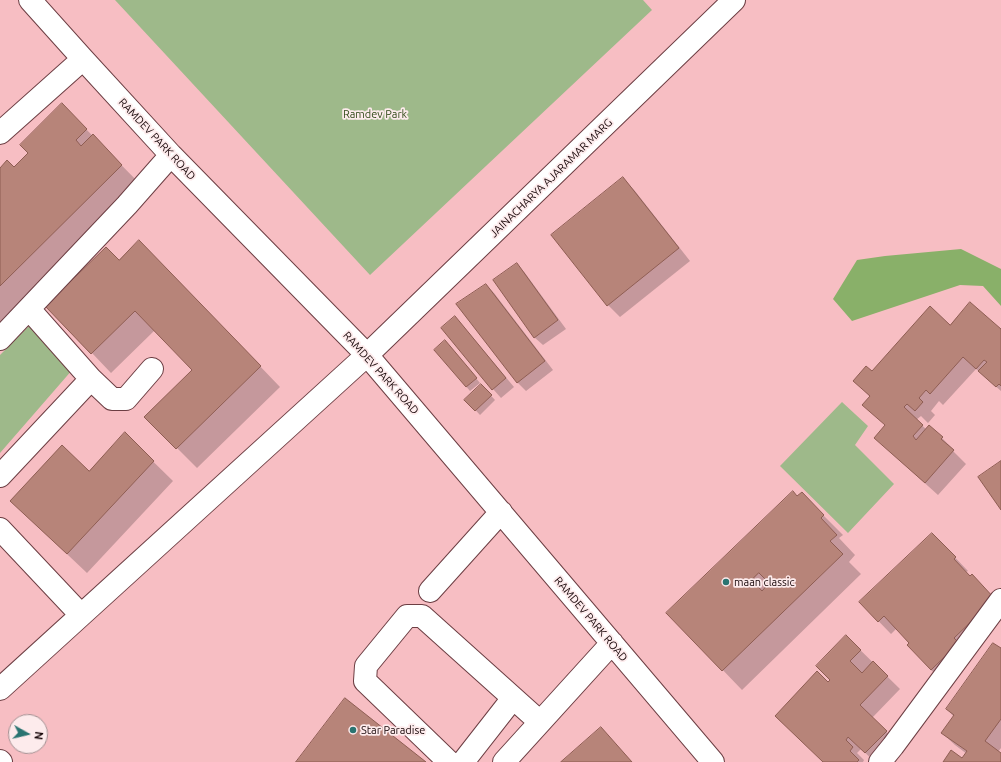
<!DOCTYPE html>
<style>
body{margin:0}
#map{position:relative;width:1001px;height:762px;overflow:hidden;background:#f7bec3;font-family:Ubuntu,sans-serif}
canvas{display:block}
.north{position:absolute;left:8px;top:714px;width:40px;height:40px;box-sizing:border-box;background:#fdebec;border:1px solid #a18f91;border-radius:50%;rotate:98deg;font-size:11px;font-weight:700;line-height:16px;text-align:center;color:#170608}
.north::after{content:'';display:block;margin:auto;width:14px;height:18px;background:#2a7471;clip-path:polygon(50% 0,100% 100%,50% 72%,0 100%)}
</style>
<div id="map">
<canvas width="1001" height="762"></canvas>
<div class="north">N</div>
</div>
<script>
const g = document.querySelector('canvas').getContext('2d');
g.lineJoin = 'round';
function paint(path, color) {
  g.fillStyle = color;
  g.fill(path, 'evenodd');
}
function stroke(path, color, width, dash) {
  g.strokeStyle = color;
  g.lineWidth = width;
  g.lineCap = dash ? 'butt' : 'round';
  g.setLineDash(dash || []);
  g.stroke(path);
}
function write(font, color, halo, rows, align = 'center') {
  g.font = font + ' Ubuntu,sans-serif';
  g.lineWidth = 3.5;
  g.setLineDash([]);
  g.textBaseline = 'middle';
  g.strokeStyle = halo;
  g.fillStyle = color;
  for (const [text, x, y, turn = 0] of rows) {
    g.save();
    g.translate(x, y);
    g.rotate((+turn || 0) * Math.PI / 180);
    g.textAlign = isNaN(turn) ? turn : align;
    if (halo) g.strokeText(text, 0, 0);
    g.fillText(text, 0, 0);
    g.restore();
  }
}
const green = new Path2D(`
 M115 0H643L652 10 370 275Z
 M35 320 73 369 0 453V355Z
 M842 402 868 426 855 445 894 484 848 533 780 466Z`);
const forest = new Path2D(`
 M961 249 1001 269V306L983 286 960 285 852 321 833 299 857 260 885 256Z`);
const shadow = new Path2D(`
 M81 124 141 185 0 325V169L14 168Z
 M623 178 635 191 690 261 620 317 608 305Z
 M159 261 280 387 197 468 146 417 193 370 155 330 111 373 92 353 120 262Z
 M517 264 525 273 566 329 543 345 534 337Z
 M486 285 494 293 553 370 526 391 518 383 457 305Z
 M463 326 514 387 501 398 493 389Z
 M951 326 1001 330V391L976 369 943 405 939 401 931 411 935 415 928 423 921 416 916 420 926 429 942 438 954 450 953 451 966 464 938 495 888 450 886 426 870 397 855 381 872 373Z
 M449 345 480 383 470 391 435 350Z
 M481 385 495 400 480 415 466 400Z
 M125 434 173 481 87 573 31 520 89 472Z
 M798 497 821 513 843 535 839 538 855 555 849 562 861 574 742 690 668 613Z
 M944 546 968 571 966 572 1001 606 944 682 931 670 911 643 897 628 891 634 860 602Z
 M846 636 900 689 872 718 899 744 875 762 861 749 857 753 864 760 863 762H824L828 683 831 680Z
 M1001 650V748L998 752 1001 754V762H944L963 760 967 754 955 745 942 733 954 717 947 709Z`);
const building = new Path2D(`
 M62 103 87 129 76 140 81 146 93 134 122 165 0 286V168L7 160 14 167 28 153 20 145Z
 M623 177 679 248 607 306 551 235Z
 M139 240 261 366 176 449 144 417 192 370 135 311 91 354 45 306 106 247 119 260Z
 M517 263 558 320 534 338 493 280Z
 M486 284 545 361 517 383 456 304Z
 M970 302 1001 329V386L999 384 996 387 978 371 987 362 984 360 976 369 963 357 930 394 926 390 919 398 923 402 915 411 907 404 904 407 923 425 913 436 916 440 929 425 943 437 941 439 954 450 925 483 874 438 885 425 862 405 870 396 853 381 866 366 872 371 930 306 950 325Z
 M455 316 506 378 492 390 441 328Z
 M445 340 477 378 466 387 434 350Z
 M481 384 492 395 475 411 464 400Z
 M125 432 154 461 67 554 10 501 62 445 89 471Z
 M1001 461V510L978 477Z
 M793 491 797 496 802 492 824 515 821 518 837 535 830 541 843 554 722 671 666 613ZM759 573 769 583 762 591 752 580Z
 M932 533 956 557 954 559 970 576 972 574 995 599 954 638 959 643 931 670 907 645 909 643 884 616 878 622 859 602Z
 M846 635 861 650 850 661 862 673 873 661 888 676 860 705 887 731 865 753 848 737 846 740 853 747 850 751 859 760 857 762H823L775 716 817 671 828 682 830 680 816 666Z
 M993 643 1001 648V719L985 741 1001 753V762H943L951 750 962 758 967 751 941 733 954 715 946 709Z
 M345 698 426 762H296Z
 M601 727 632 762H561Z`);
const minor = new Path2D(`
 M30 0 83 59 171 155 367 355 713 762
 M0 133 83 59
 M0 339 127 205 171 155
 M91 379 112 399H126L152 369
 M0 476 91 379 29 309
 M0 529 81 615
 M430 591 501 512
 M0 689 367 355 734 0
 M0 761 1 762
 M449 762 365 681 366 666 407 616H422L540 722
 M463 762 513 698
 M504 762 612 643
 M880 762 893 746 1001 600`);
const markers = [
 [726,582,4,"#2a7471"],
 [353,730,4,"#2a7471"]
];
const parkNames = [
 ["Ramdev Park",375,114]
];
const streetNames = [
 ["RAMDEV PARK ROAD",157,139,47],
 ["JAINACHARYA AJARAMAR MARG",551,178,-44],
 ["RAMDEV PARK ROAD",381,373,48],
 ["RAMDEV PARK ROAD",591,619,50]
];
const poiNames = [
 ["maan classic",734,582],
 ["Star Paradise",361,730]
];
paint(green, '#9eb98a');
paint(forest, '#89b069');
paint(shadow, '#0003');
paint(building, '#b78479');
stroke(building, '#8e5d53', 1);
stroke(minor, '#6c3e43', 24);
stroke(minor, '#fff', 22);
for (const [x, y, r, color] of markers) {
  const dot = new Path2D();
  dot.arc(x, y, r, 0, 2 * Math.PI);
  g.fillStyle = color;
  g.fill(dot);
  stroke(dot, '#fdebec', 1.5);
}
write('11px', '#304a18', '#fdebec', parkNames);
write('11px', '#170608', '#fdebec', streetNames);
write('11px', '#170608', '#fdebec', poiNames, 'left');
</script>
